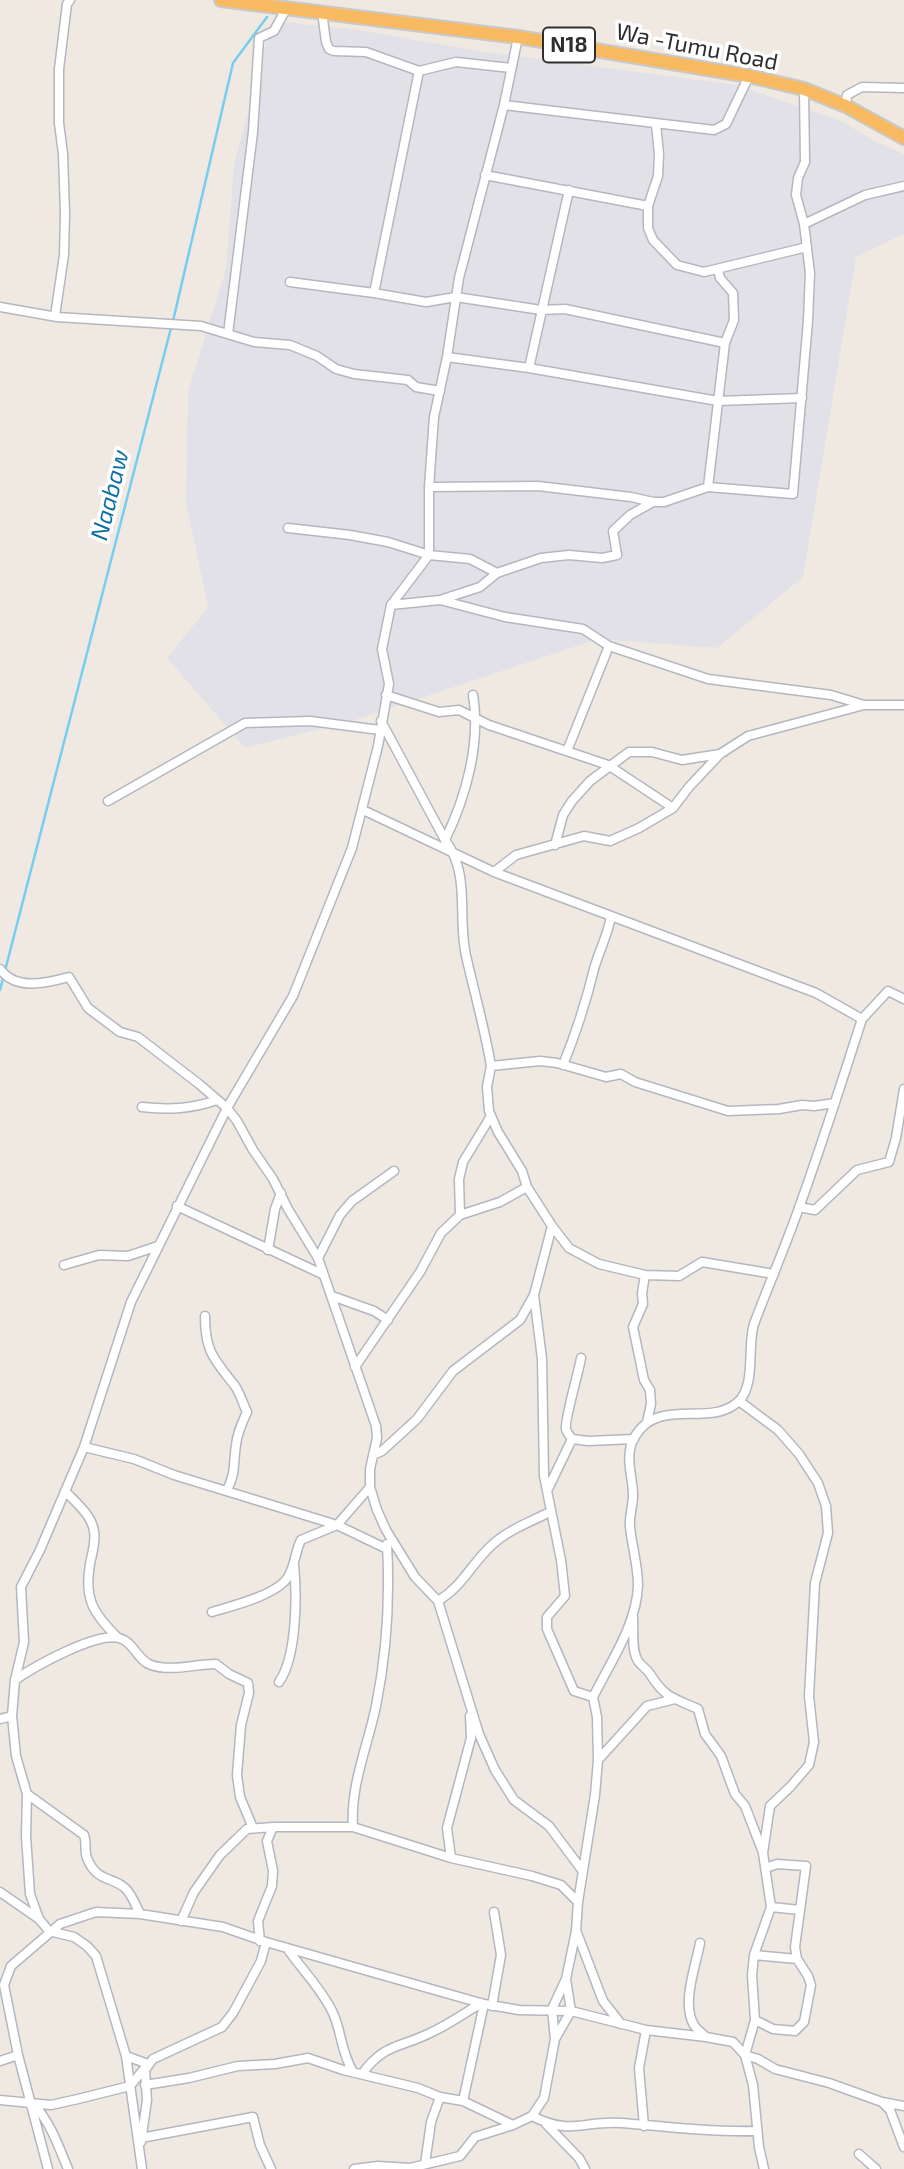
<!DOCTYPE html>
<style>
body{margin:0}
canvas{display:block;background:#efe9e1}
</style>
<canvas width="904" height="2169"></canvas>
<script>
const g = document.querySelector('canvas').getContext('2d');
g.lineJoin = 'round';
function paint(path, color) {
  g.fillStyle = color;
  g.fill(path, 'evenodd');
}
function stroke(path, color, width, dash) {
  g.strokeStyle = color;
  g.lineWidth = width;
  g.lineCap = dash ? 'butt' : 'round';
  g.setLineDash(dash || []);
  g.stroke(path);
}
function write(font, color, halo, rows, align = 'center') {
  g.font = font + ' "Exo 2",sans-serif';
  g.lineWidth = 7;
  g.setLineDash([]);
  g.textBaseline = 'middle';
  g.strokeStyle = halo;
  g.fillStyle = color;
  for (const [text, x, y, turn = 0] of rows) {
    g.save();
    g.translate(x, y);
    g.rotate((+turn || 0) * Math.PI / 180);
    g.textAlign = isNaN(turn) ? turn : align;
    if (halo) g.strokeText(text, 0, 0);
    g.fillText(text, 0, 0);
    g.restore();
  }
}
const industrial = new Path2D(`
 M272 21 352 29 486 52 737 85 841 121 876 142 904 154V234L856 257 803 577 717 648 598 639 355 720 245 748 167 658 208 607 186 502 188 392 226 269 234 165Z`);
const stream = new Path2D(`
 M173 321 233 63 267 17
 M0 990 171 328`);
const minor = new Path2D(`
 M322 12 326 42 329 49 334 51 366 52 419 71 456 62 511 68
 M504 105 714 130 726 124 749 76
 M846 106 847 95 862 87 904 88
 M656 124 659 154 658 176 648 206V228L653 240 677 265 704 272 807 247
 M485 175 648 206
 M804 224 865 195 904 186
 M290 282 374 293 426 302 456 297 541 310 565 309 725 343
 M374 293 419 71
 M0 307 57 317 201 326 254 342 290 345 317 356 336 369 354 374 408 380 416 387 440 391
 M55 316 64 255 65 213 63 154 59 123V69L67 4 70 0
 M228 334 253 132 259 38 274 31 286 9
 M447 357 529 368 718 401 802 398
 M529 368 569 190
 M429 487 538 486 631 497 653 502H664L708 487 793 494 808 321 810 273 804 224 796 195 798 178 805 162 804 89
 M708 487 725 343 734 320 733 293 720 278 718 269
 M288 528 350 535 388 542 429 555 470 559 497 573
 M440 600 505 617 583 629 609 646 708 679 831 695 864 705H904
 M391 605 440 600 480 587 497 573 541 558 569 555 602 558 617 555 613 531 630 515 653 502
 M386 695 439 712 459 710 489 725 608 765 673 808
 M567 751 609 646
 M108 801 245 723 310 721 380 730
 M363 810 494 872 816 993 862 1019C842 1081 822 1144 800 1205 786 1245 769 1284 754 1324 747 1344 756 1384 739 1401 710 1429 658 1395 634 1438 624 1456 633 1477 633 1495 633 1506 629 1516 630 1527 632 1546 638 1566 638 1585 637 1624 610 1663 593 1697
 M445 840C466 797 481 743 473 695
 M555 845 563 815 572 801 590 781 629 752H652L682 760 720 754
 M494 872 516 855 584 836 610 841 639 828 673 808 689 787 720 754 748 736 864 705
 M0 969C16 991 47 983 69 977L88 1008 120 1032 138 1037 199 1084 227 1108 237 1121 253 1150 273 1179 288 1209 318 1258 376 1426 377 1438 370 1469V1487L377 1510 386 1530 415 1577 438 1601 479 1734 495 1770 514 1800 549 1826 582 1870
 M862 1019 888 991 904 999
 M563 1065C576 1033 586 1002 594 969 599 951 608 935 611 916
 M491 1066 540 1061 557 1063 606 1077 621 1074 635 1082 728 1111 779 1109 802 1105 814 1106 835 1103
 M142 1107C169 1110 191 1109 217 1100
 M177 1206 324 1275
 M799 1207 815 1210 857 1170 889 1162 896 1138 904 1089
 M460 1215 459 1179 463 1162 491 1116
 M552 1226 569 1248 599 1264 645 1275 679 1276 702 1262 774 1274
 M268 1250 275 1209 281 1193
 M318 1258 340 1215 352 1201 394 1171
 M64 1265 99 1255 128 1256 158 1246
 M645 1275 642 1293 643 1304 633 1327 644 1380 650 1390 651 1404 647 1422
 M332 1296 374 1311 388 1320
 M205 1316C205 1352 214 1359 235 1386 240 1393 243 1404 247 1412 242 1423 237 1433 236 1445 233 1464 236 1473 227 1490
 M355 1367 420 1272 441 1233 460 1215 500 1202 527 1187
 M739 1401 778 1430 799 1454 818 1483 826 1506 828 1533 815 1583 809 1696 814 1742 809 1765 790 1787 770 1806 763 1853 771 1907 754 1955 752 1975 755 2020 745 2055 753 2085 759 2147 764 2169
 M572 1439C570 1436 567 1433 566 1429 564 1421 579 1371 581 1358
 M84 1447 134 1459 174 1475 337 1525 387 1549
 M373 1455 382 1451 417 1419 453 1371 520 1320 534 1295
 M65 1491C76 1503 91 1514 94 1531 96 1542 92 1553 90 1564 84 1599 93 1613 117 1637
 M547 1491 572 1439 588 1441 634 1439
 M438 1601C463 1586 471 1564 492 1545 508 1530 530 1522 550 1512
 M212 1612C232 1606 277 1595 288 1577 295 1566 295 1552 301 1540L337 1525 370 1487
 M633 1617C634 1630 631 1650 638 1661 641 1666 647 1669 650 1674 666 1699 672 1697 698 1709L705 1734 721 1756 735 1794 745 1806 762 1850
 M15 1680C35 1666 96 1632 119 1638 134 1642 137 1660 151 1665 172 1672 195 1664 216 1664L229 1674 248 1683 249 1693 241 1725 237 1775 240 1797 253 1828
 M279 1682C297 1657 297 1595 294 1565
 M0 1719 12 1716
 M598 1760 647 1706 675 1699
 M27 1794 84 1835C87 1843 84 1850 87 1858 97 1883 113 1876 126 1889 132 1895 136 1906 140 1914
 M353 1827C350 1786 368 1745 376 1706 387 1652 390 1598 387 1544
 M451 1858 447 1828 471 1738 470 1716
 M0 1892 39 1919
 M771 1907 800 1910
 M181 1921 194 1892 220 1855 247 1829 273 1827H353L451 1858 532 1876 561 1885 578 1902
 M577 1933 603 2001 621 2024
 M260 1941 258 1921 272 1886 273 1871 267 1841 273 1827
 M266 1942 484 2004 519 2010 571 2011 646 2030 706 2037 733 2042 745 2055 758 2059 775 2069 829 2083 882 2102 890 2110 904 2147
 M700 1943C696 1965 681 2004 694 2025 696 2029 702 2033 706 2037
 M287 1948C302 1970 320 1987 332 2011 342 2031 340 2050 353 2072
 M754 1955 797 1959
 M492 2006 501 1955 494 1912
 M755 2020 773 2029 795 2031 804 2022 811 1985 808 1976 797 1959 795 1947 806 1866 777 1864 766 1868
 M555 2039 552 2009 566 1979
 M18 2055 48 2169
 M0 2061 18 2055 4 1985 11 1966 60 1924 96 1912 140 1914 223 1927 266 1942 261 1961 233 2013 222 2027 153 2059 145 2070 147 2100 141 2142
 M362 2074C384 2043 401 2048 432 2032 449 2024 465 2013 481 2003
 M145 2085 189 2078 238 2066 275 2064 308 2058 343 2070 418 2088 440 2097 463 2101 513 2125
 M0 2100 51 2105 78 2099 130 2086 148 2064 126 2056
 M463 2101 484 2004
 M882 2102 904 2106
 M34 2104C51 2124 58 2145 68 2169
 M532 2116C571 2136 584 2120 622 2123 667 2127 711 2132 757 2131
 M546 2124 579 2158 585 2169
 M644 2126 639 2068 646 2030
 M141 2138 253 2117 260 2145 271 2169
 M859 2154 876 2169
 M425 2164 431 2122 440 2097
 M142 2169 126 2056 96 1956 87 1946 74 1937 49 1931 39 1919 30 1894 26 1836 27 1794 16 1756 12 1716 15 1680 24 1642 21 1587 40 1550 84 1447 131 1302 227 1108 293 996 352 848 378 746 389 684 382 649 391 605 429 555V487L434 417 447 357 459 278 504 105 518 37
 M354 2169 378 2166 410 2168 460 2156 475 2137 513 2125 532 2116 544 2098 555 2039 571 2011 566 1979 576 1931 578 1902 595 1795 598 1760 597 1717 593 1697 574 1691 547 1629V1617L565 1596 561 1560 544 1476 542 1359 534 1295 552 1226 527 1187 522 1171 498 1132 489 1111 487 1087 491 1066C485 1030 475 995 467 960 456 919 472 876 445 840L381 721`);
const trunk = new Path2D(`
 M221 0 518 37 749 76 804 89 846 106 904 138`);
const shields = [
 [569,45,52]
];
const shieldNames = [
 ["N18",569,45]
];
const streetNames = [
 ["Wa -Tumu Road",697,47,11]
];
const waterNames = [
 ["Naabaw",110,495,-76]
];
paint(industrial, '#e3e1e8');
stroke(stream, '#75cff0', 2.5);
stroke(minor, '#b4b7c1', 11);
stroke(trunk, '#c9c9c9', 16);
stroke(minor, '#fff', 8);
stroke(trunk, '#f8ba60', 12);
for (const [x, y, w] of shields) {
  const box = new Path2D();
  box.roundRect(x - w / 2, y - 17.5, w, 35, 5);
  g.fillStyle = '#fff';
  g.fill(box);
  stroke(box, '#2e2e2e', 2);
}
write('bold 21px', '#2e2e2e', null, shieldNames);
write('23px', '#2e2e2e', '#fff', streetNames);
write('italic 24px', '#0d6fa3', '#fff', waterNames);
</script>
